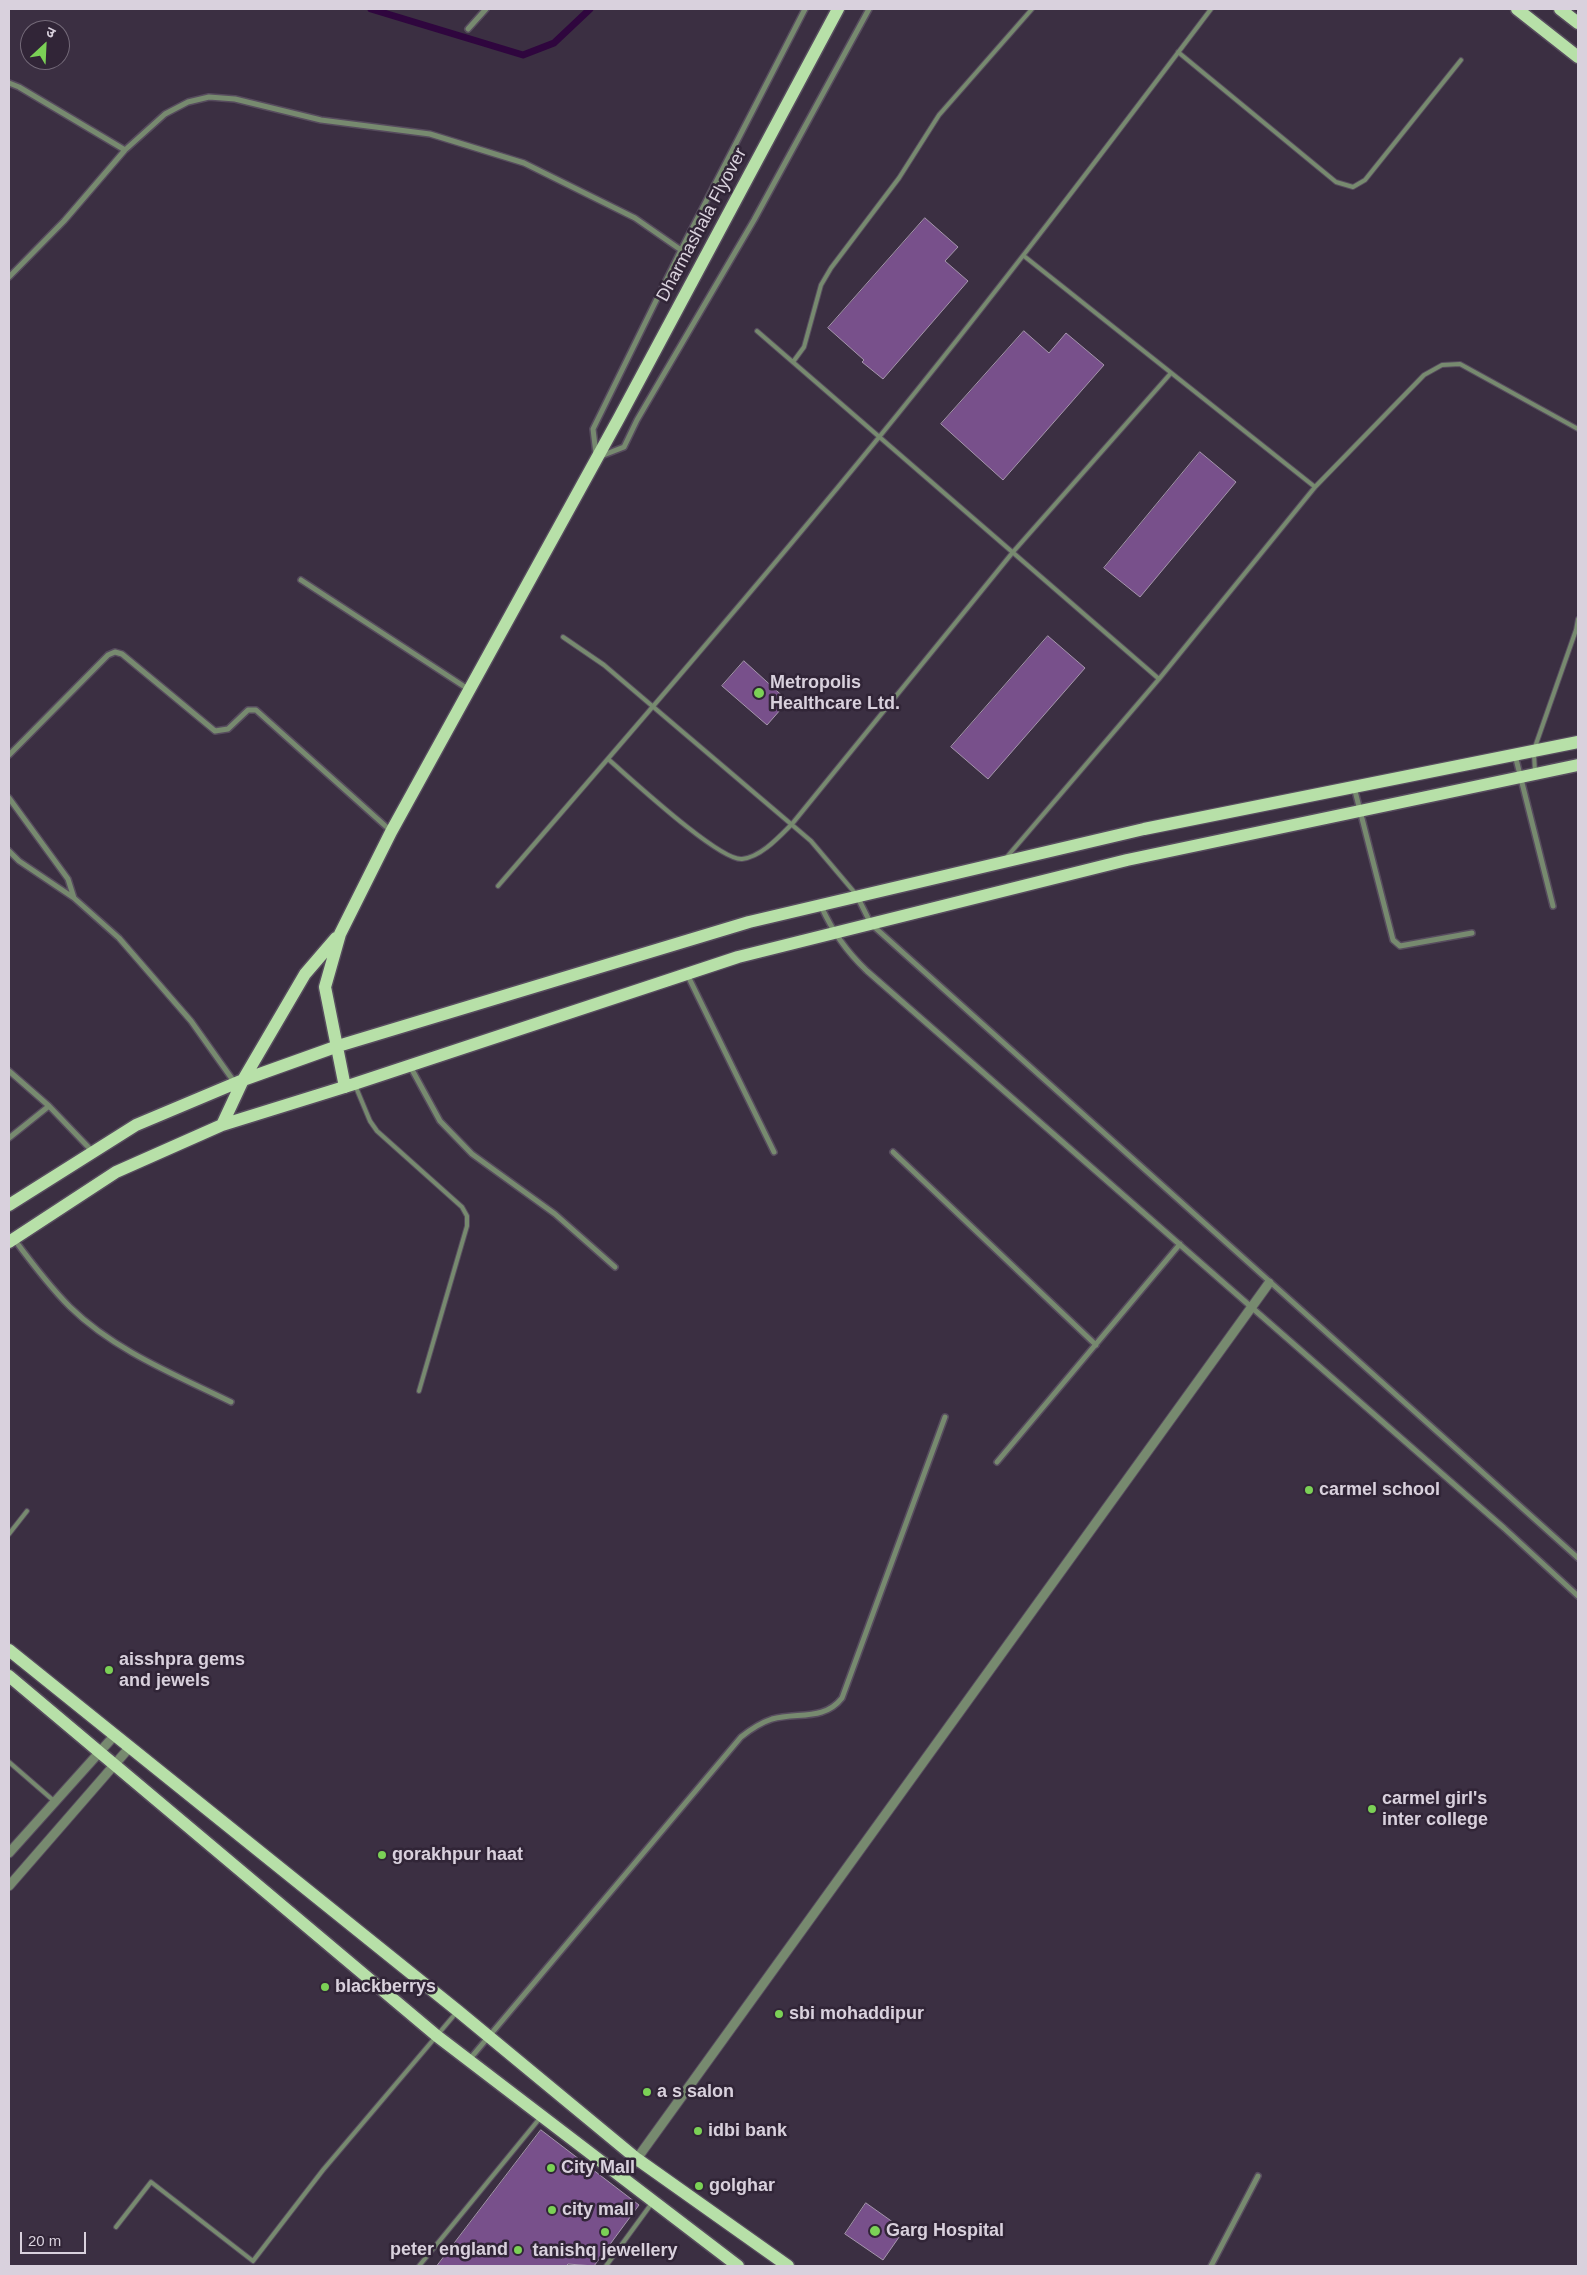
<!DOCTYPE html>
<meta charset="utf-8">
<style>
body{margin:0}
#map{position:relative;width:1587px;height:2275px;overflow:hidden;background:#3b2f42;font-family:Arial,"Noto Sans Devanagari",sans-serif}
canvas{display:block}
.frame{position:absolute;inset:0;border:10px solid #d9d1dd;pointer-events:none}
.north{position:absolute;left:20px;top:20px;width:50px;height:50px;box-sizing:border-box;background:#312537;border:1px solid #746a79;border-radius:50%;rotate:25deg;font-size:14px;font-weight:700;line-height:20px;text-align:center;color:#d9d1dd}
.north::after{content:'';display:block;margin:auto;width:18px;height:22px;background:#7bd156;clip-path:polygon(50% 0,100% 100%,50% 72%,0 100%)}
.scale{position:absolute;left:20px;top:2232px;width:66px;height:22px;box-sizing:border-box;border:2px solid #d9d1dd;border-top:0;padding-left:6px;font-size:15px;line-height:18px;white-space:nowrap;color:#d9d1dd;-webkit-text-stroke:4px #312537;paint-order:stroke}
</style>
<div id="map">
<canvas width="1587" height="2275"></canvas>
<div class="frame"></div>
<div class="north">उ</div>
<div class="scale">20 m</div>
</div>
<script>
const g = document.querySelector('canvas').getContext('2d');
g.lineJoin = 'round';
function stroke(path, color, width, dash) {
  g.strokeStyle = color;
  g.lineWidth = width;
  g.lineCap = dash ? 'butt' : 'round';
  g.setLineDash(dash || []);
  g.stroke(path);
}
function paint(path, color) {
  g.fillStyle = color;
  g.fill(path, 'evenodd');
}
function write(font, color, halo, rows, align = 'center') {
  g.font = font + ' Arial,sans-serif';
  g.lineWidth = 5;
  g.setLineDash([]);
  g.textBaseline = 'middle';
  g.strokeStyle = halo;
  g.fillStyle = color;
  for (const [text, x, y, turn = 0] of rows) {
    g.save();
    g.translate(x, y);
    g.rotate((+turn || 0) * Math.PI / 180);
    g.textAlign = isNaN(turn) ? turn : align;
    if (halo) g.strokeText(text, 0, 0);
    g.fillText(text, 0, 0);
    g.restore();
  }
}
const stream = new Path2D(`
 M371 9 523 55 554 43 590 9`);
const building = new Path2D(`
 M925 218 958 247 945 261 968 281 883 379 862 362 864 360 828 328Z
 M1024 331 1049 353 1066 333 1104 365 1003 480 941 424Z
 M1200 452 1236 482 1140 597 1104 568Z
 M1048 636 1085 668 988 779 951 747Z
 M744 661 788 701 767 725 722 686Z
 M541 2130 639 2205 594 2266 568 2264 566 2266H437Z
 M866 2203 904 2230 883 2260 845 2234Z`);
const service = new Path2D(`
 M1178 52 1336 182 1353 187 1365 180 1461 60
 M1024 256 1315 487
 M757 331 1159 679
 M793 362 804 347 821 285 831 268 899 178 939 115 1032 9
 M563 637 604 665 811 841 855 893
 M1535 747 1576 630 1578 619
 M1534 754 1535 772
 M608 759C629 777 719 861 742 859 761 857 779 837 792 824L1013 552 1171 373
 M1006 858 1159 679 1315 487 1424 375 1442 365 1460 364 1578 429
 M498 886C627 737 756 588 880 436 994 296 1103 152 1211 9
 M355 1085 370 1121 377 1131 462 1207 467 1216V1226L419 1391
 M9 1534 27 1511
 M9 1762 54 1801
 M116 2227 151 2182 253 2261 323 2170 456 2013
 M419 2266 540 2118
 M606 2266 652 2203`);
const minor = new Path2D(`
 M468 29 486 9
 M9 83 19 87 125 150
 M9 277 64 221 125 150 165 114 188 102 209 97 235 99 321 120 430 134 524 163 635 218 681 250
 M596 454 593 429 681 250 805 9
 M601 456 624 447 637 420 754 220 869 9
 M301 580 468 689
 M9 755 108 655 115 652 122 654 215 731 228 729 248 710H256L391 831
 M1515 755 1553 906
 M1354 787 1393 940 1400 946 1472 933
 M9 798 68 879 74 898
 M9 851 19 861 74 898 119 938 191 1021 235 1083
 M858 898 871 924 1578 1558
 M821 906C833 932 846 951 867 971L1504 1528 1578 1596
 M687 974 774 1152
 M410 1066 440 1121 472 1154 555 1214 615 1267
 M9 1071 49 1106 93 1152
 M9 1138 49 1106
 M893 1152 1096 1345
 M14 1239C31 1262 50 1287 70 1307 115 1351 176 1375 231 1402
 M997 1462 1180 1244
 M469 2060 741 1737C751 1729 760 1723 772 1719 798 1712 824 1721 842 1698L945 1417
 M1211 2266 1258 2176`);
const tertiary = new Path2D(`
 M9 1853 114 1736
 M9 1886 129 1748
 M623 2178 1269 1283`);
const primary = new Path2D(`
 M1517 9 1578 57
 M1560 9 1578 23
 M345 1087 325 987 340 934 391 832 619 418 838 9
 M222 1125 243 1080 305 974 336 938
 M9 1205 136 1125 243 1080 338 1046 749 922 1144 829 1578 742
 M9 1242 116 1172 222 1125 354 1084 738 957 1127 860 1578 765
 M9 1650 458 2011 637 2159 788 2266
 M9 1676 437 2036 738 2266`);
const markers = [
 [759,693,6,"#7bd156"],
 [1309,1490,5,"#7bd156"],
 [109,1670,5,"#7bd156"],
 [1372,1809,5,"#7bd156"],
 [382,1855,5,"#7bd156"],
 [325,1987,5,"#7bd156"],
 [779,2014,5,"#7bd156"],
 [647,2092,5,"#7bd156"],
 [698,2131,5,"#7bd156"],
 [551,2168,5,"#7bd156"],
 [699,2186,5,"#7bd156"],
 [552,2210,5,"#7bd156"],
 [875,2231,6,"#7bd156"],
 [605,2232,5,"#7bd156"],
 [518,2250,5,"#7bd156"]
];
const streetNames = [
 ["Dharmashala Flyover",702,225,-62]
];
const poiNames = [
 ["Metropolis",770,683],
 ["Healthcare Ltd.",770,704],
 ["carmel school",1319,1490],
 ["aisshpra gems",119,1660],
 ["and jewels",119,1681],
 ["carmel girl's",1382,1799],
 ["inter college",1382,1820],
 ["gorakhpur haat",392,1855],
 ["blackberrys",335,1987],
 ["sbi mohaddipur",789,2014],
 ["a s salon",657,2092],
 ["idbi bank",708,2131],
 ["City Mall",561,2168],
 ["golghar",709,2186],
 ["city mall",562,2210],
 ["Garg Hospital",886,2231],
 ["peter england",508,2250,"right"],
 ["tanishq jewellery",605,2251,"center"]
];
stroke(stream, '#2f063e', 7);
paint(building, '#78508b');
stroke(building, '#a696ad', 1);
stroke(service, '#574c5e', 6);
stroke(minor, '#574c5e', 8);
stroke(tertiary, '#574c5e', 11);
stroke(primary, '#574c5e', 15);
stroke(service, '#778a6f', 4);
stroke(minor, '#778a6f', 5);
stroke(tertiary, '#778a6f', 9);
stroke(primary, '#b7e0a8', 12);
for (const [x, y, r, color] of markers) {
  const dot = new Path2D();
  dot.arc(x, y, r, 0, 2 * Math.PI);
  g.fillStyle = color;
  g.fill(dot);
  stroke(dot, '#312537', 2);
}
write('18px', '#d9d1dd', '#312537', streetNames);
write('bold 18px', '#d9d1dd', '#312537', poiNames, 'left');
</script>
